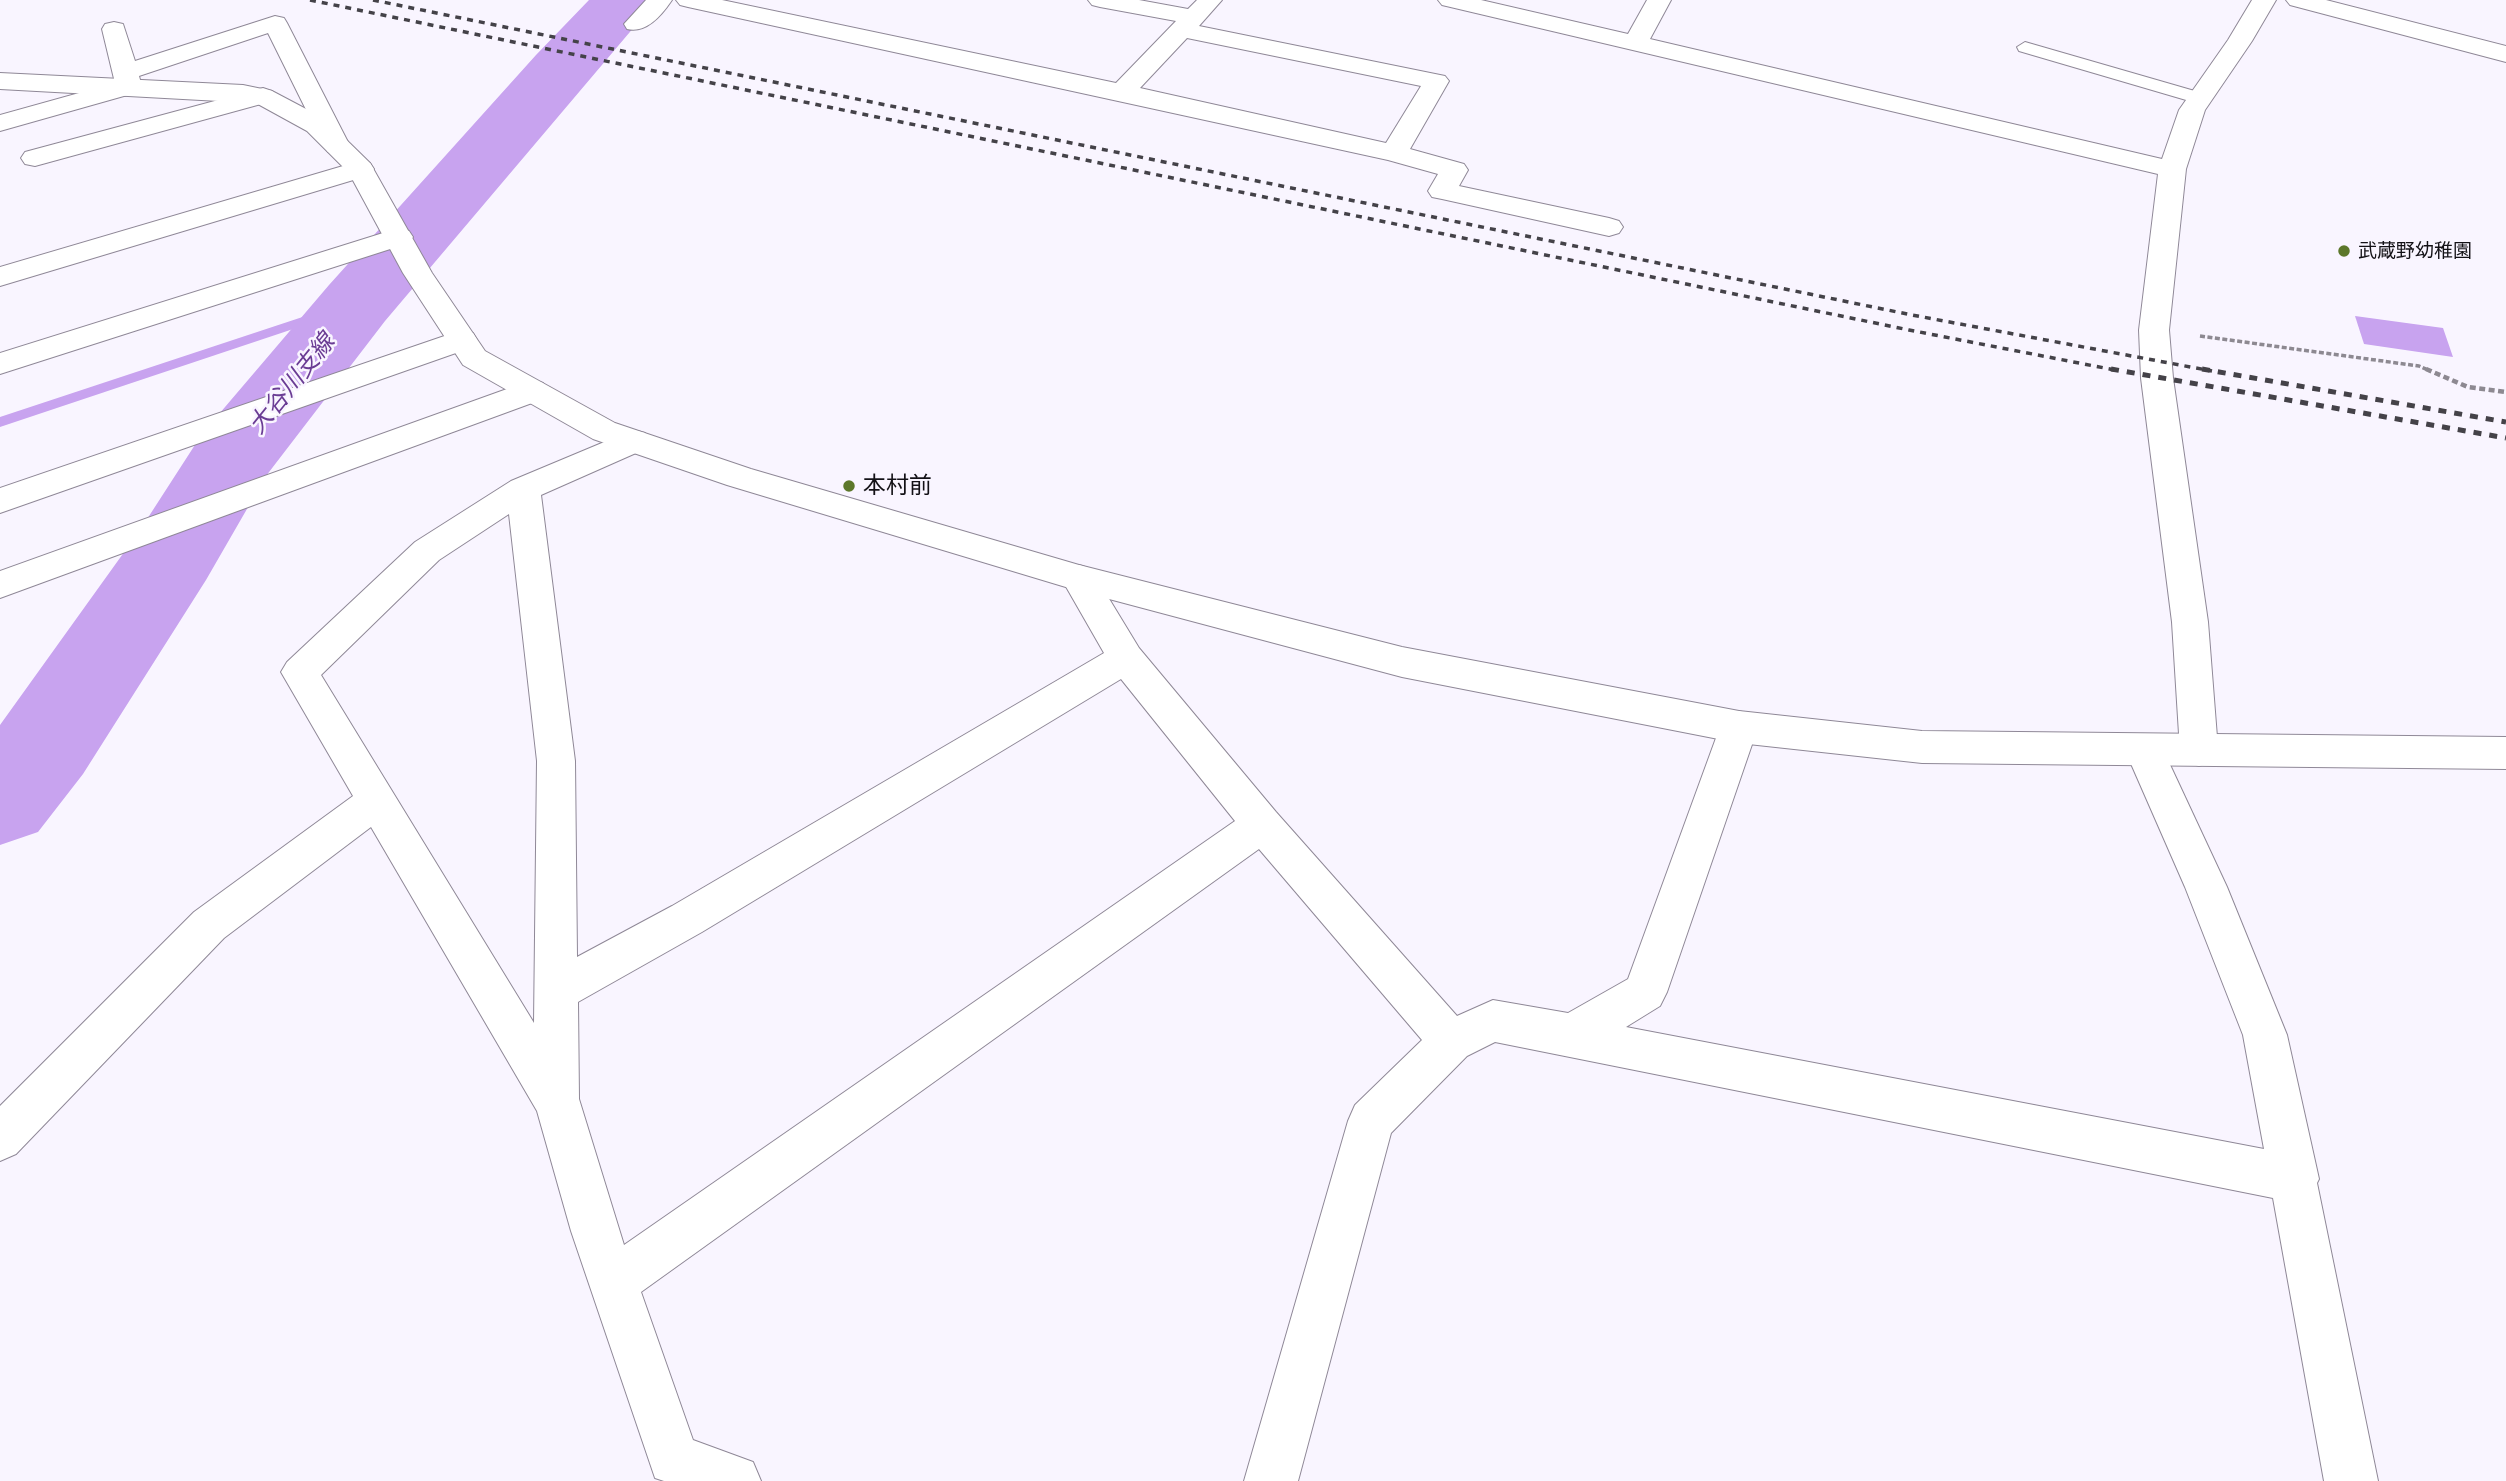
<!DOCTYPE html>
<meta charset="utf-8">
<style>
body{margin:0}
canvas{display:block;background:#f9f5ff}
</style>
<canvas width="2506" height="1481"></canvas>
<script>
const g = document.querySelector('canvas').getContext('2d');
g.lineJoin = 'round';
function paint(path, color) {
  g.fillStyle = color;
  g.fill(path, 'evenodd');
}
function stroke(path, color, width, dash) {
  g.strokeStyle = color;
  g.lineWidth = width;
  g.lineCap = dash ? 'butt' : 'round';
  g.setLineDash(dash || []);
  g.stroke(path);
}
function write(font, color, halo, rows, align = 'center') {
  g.font = font + ' Inter,"Noto Sans JP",sans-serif';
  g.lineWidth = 5;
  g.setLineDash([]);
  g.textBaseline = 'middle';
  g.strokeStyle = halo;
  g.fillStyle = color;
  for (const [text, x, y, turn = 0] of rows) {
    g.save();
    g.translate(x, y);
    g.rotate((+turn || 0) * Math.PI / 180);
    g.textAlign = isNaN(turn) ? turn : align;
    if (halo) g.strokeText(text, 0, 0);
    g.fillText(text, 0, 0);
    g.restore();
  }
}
const water = new Path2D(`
 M2355 316 2443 328 2453 357 2364 344Z`);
const stream = new Path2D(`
 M357 299 362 300V306L0 427V417Z`);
const river = new Path2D(`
 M589 0H657L385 321 266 476 206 580 83 774 38 832 0 845V725L140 530 202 434 329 285 536 55Z`);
const pathFar1 = new Path2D(`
 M2200 336 2419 366 2430 371`);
const path = new Path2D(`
 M2426 369 2468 387 2506 392`);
const lane = new Path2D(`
 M2025 42 2205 94 2208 98 2205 102H2193L2019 51 2017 47Z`);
const street = new Path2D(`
 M646 0H672C662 15 646 34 627 29L624 24Z
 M676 0H722L1116 83 1176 21 1100 7 1092 5 1088 0H1139L1188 9 1197 0H1222L1199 26 1445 76 1449 81 1410 149 1464 164 1468 170 1459 186 1609 218 1619 221 1623 227 1619 233 1609 236 1442 199 1432 197 1428 191 1438 174 1388 160 688 7 680 5ZM1187 38 1421 86 1386 143 1140 88Z
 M1438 0H1481L1628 34 1647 0H1671L1650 39 2162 159 2179 110 2228 40 2252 0H2276L2252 41 2205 110 2186 169 2169 330 2173 378 2208 622 2218 750 2213 761 2199 766 2185 761 2180 750 2172 622 2141 378 2139 330 2158 174 1442 5Z
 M2286 0H2326L2506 46V62L2290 5Z
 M275 16 284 18 287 23 350 146 346 152 337 154 328 152 324 146 268 33 139 76 142 87 138 92 0 131V115L115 83 102 29 105 24 114 22 123 24 135 61Z
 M263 88 272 91 276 96 272 101 35 166 25 164 21 158 25 152Z
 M360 161 370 163 374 169 370 175 0 286V267Z
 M399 228 409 231 413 237 409 243 0 374V353Z
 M462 330 473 333 477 340 473 347 0 513V488Z
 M532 380 543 383 548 391 543 399 0 598V571Z
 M633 430 645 433 649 441 645 449 541 495 575 761 577 957 672 906 1104 653 1061 578 1067 569 1079 565 1091 569 1139 648 1276 812 1457 1016 1493 1000 1568 1013 1628 979 1720 727 1725 716 1739 711 1753 716 1758 727 1667 992 1660 1006 1626 1027 2264 1149 2243 1035 2185 887 2125 750 2130 739 2144 734 2158 739 2227 887 2287 1035 2319 1179 2317 1183 2378 1481H2324L2273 1198 1495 1042 1467 1056 1391 1133 1298 1481H1244L1348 1121 1355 1105 1422 1040 1259 849 641 1292 693 1440 753 1462 761 1481H664L655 1478 571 1231 537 1111 371 827 224 938 16 1154 0 1161V1106L194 912 353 796 281 672 287 662 415 542 511 481ZM509 514 537 761 534 1023 321 675 439 560ZM1121 679 1235 821 624 1245 579 1099 578 1002 702 932Z`);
const secondary = new Path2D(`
 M0 73 243 85 272 91 325 119 370 163 432 273 485 351 615 423 751 469 1079 565 1402 647 1739 711 1922 731 2506 737V769L1922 763 1739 743 1402 677 1079 591 727 485 593 439 463 365 403 273 349 173 307 131 256 103 0 89Z`);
const railFar1 = new Path2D(`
 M310 0 1909 330 2120 371
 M373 0 1912 315 2212 371`);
const rail = new Path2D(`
 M2111 369 2506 438
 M2202 369 2506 422`);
const markers = [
 [2344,251,7,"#5c772a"],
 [849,486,7,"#5c772a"]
];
const farPoinames = [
 ["武蔵野幼稚園",2358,251]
];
const poiNames = [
 ["本村前",863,486]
];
const waterNames = [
 ["大谷川支線",292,384,-51]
];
paint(water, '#c8a3ef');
paint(stream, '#c8a3ef');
paint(river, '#c8a3ef');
stroke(lane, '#8f8897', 2);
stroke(street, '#8f8897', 2);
stroke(secondary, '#8f8897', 2);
stroke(pathFar1, '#8d8991', 3.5, [5, 2.5]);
stroke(path, '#8d8991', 4.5, [6, 3.5]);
paint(lane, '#fff');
paint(street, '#fff');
paint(secondary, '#fff');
stroke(railFar1, '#444248', 3.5, [6, 6]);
stroke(rail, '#444248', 5, [8, 8]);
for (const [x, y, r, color] of markers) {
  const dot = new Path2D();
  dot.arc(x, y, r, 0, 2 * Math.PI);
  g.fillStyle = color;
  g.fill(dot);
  stroke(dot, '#f9f5ff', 2.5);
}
write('19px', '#131116', '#f9f5ff', farPoinames, 'left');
write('23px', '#131116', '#f9f5ff', poiNames, 'left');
write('italic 24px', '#6a3c94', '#f9f5ff', waterNames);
</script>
